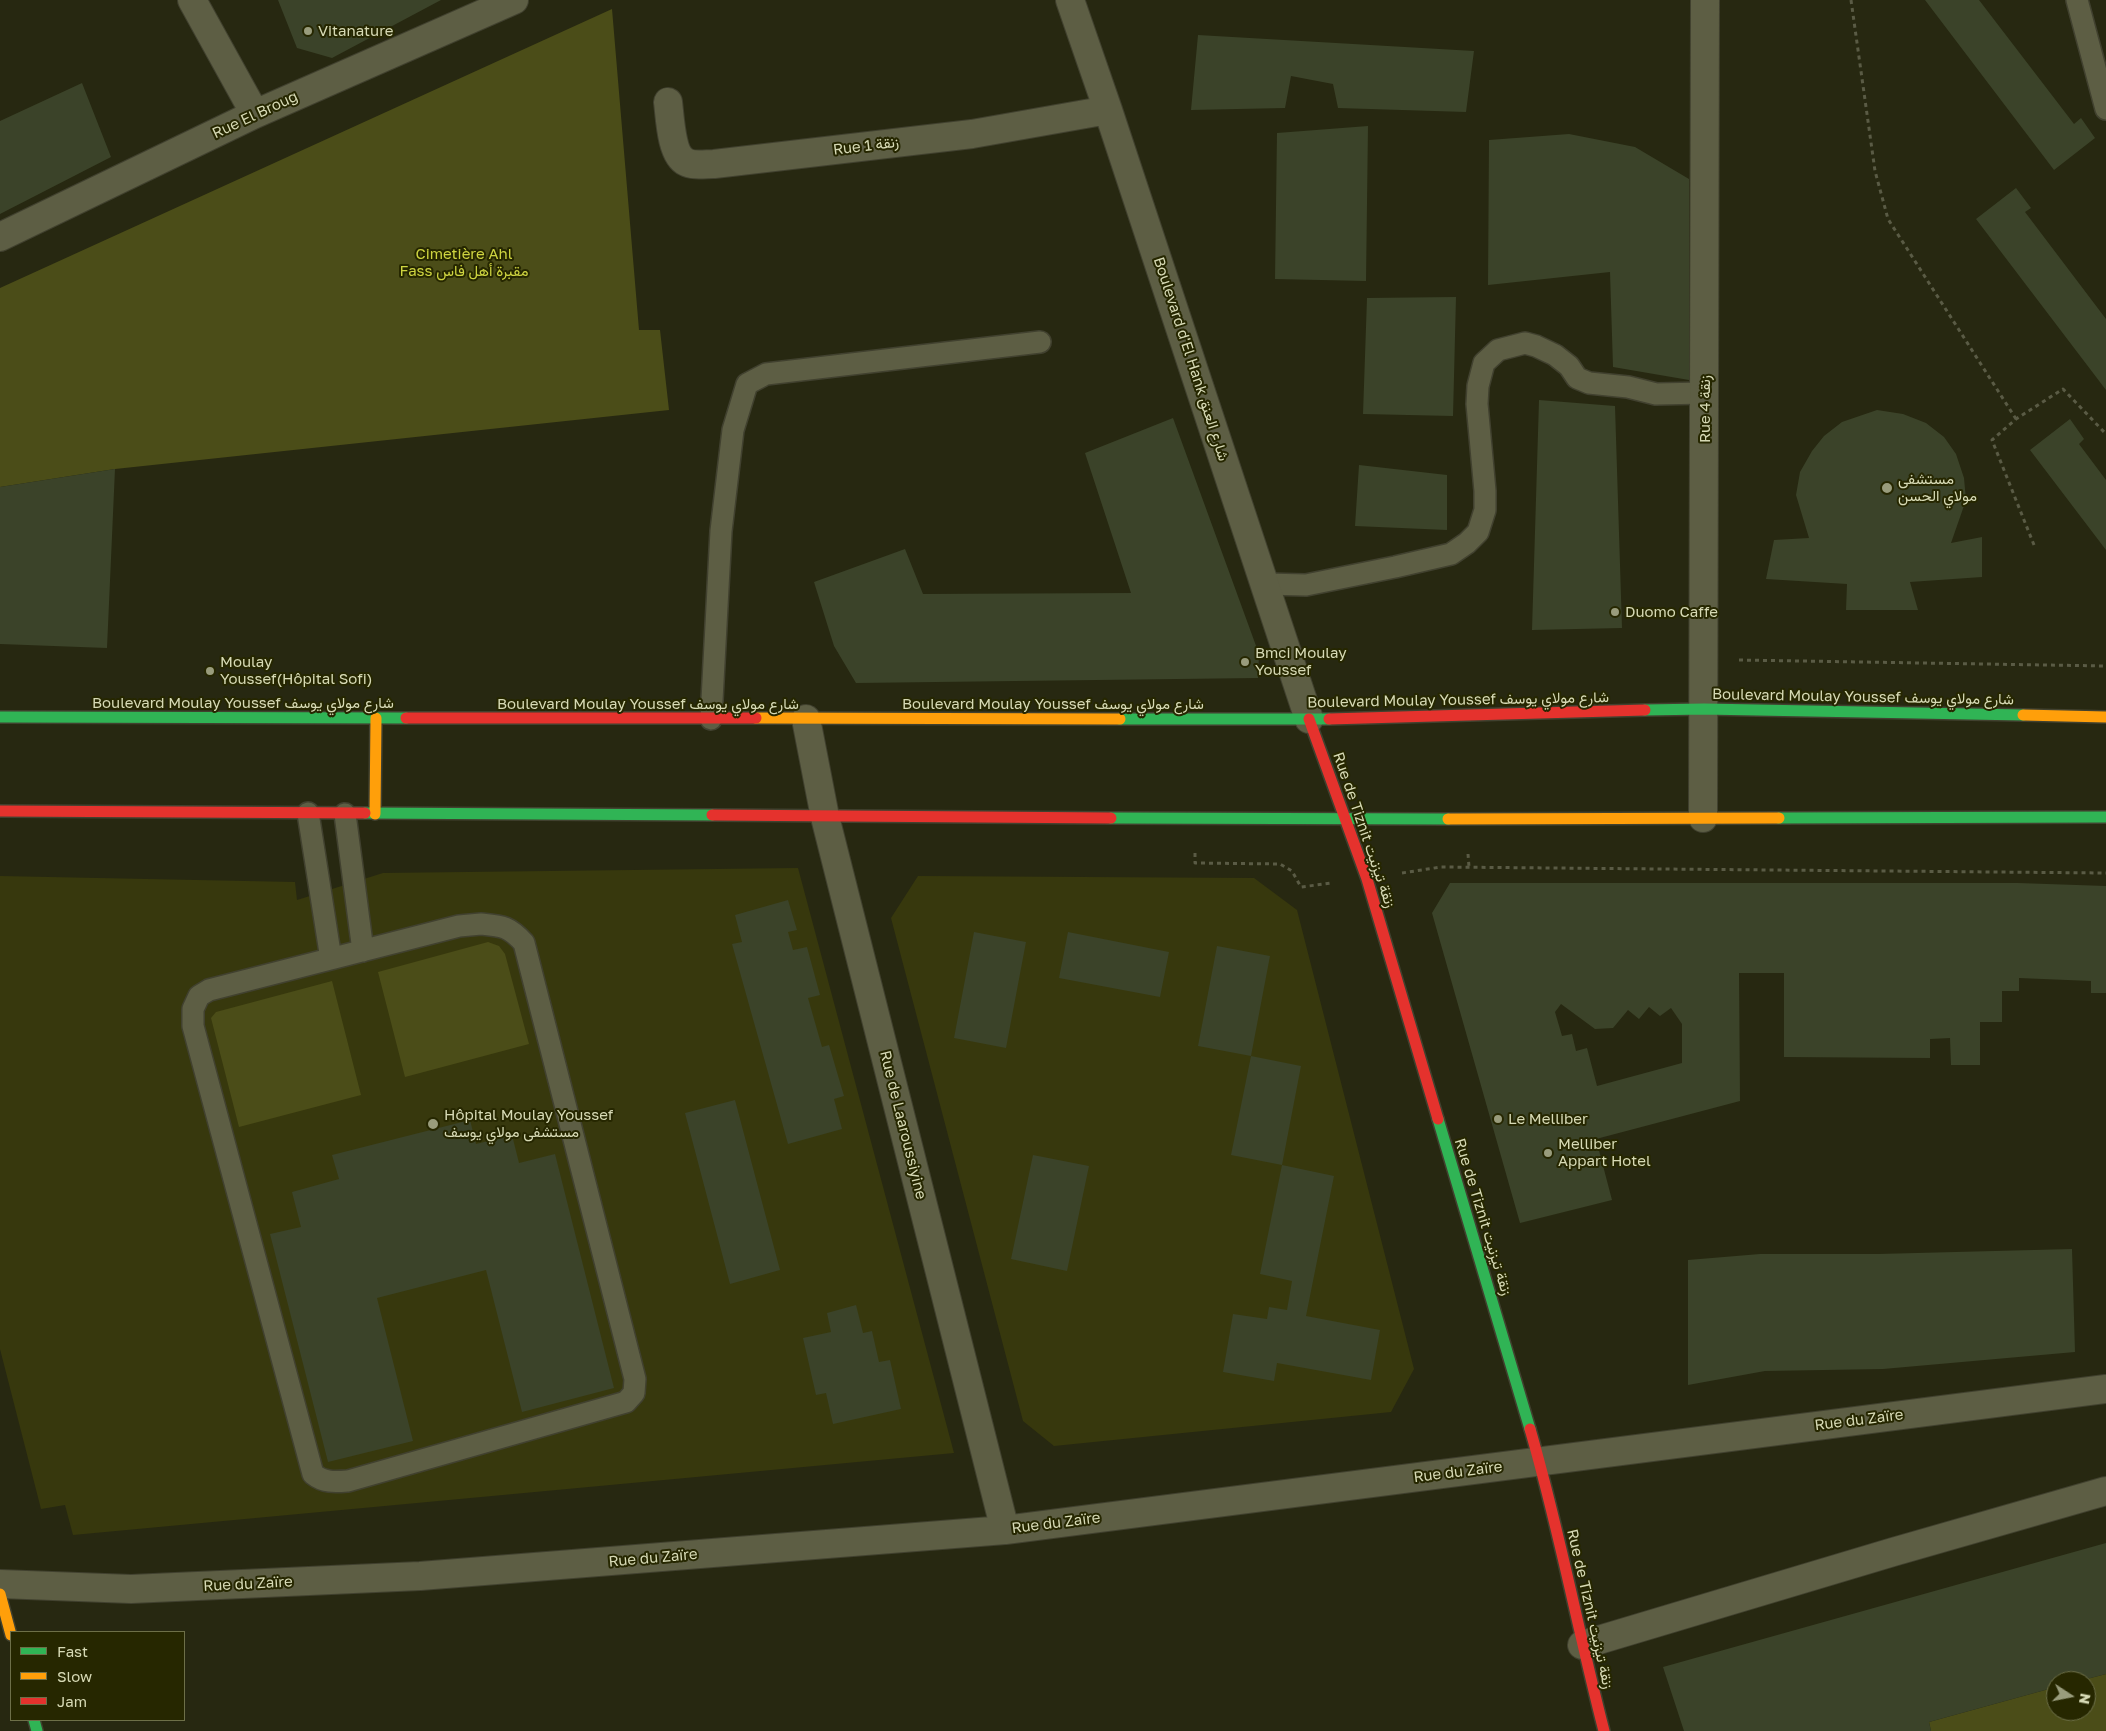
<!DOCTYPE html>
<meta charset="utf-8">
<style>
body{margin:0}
#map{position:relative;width:2106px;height:1731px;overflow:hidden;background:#272811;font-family:"Golos Text",sans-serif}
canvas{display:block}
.legend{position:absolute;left:10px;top:1631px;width:175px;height:90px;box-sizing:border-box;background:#262700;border:1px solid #6d6f48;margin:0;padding:6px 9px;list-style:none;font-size:15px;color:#d7dab5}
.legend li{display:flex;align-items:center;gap:10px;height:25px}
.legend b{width:25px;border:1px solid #6d6f48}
.north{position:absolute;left:2046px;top:1671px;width:50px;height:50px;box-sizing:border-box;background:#262700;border:1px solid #6d6f48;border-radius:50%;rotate:101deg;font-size:14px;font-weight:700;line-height:20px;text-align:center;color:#d7dab5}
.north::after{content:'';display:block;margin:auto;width:18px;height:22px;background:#999c7c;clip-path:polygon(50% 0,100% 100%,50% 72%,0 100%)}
</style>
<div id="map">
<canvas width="2106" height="1731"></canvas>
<ul class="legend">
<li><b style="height:6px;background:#30b455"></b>Fast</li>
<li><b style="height:6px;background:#ff9f0a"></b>Slow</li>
<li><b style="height:6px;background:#e5322d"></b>Jam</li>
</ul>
<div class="north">N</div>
</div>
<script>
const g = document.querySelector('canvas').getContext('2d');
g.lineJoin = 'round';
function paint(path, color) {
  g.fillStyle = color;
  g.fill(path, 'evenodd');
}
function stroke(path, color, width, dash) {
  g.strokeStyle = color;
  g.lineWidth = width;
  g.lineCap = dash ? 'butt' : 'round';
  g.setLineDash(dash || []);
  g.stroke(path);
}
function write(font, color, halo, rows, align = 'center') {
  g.font = font + ' "Golos Text",Vazirmatn,sans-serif';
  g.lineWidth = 4;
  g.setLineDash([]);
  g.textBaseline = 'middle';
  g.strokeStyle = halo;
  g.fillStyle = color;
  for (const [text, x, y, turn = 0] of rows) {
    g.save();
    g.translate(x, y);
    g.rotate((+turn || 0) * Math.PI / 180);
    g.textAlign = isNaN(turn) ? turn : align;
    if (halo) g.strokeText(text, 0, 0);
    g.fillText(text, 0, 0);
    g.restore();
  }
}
const built = new Path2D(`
 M798 868 954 1453 73 1535 65 1505 41 1509 0 1349V876L295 882 297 900 383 873Z
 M918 876 1254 878 1297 910 1414 1369 1391 1412 1054 1446 1023 1421 891 918Z`);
const green = new Path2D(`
 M612 9 639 330H660L669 410 115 469 0 487V288Z
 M488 942 499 946 505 954 529 1044 405 1077 378 972Z
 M332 981 361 1095 239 1127 211 1018 216 1012Z
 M2106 1674V1731H1931L1929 1722 2056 1687V1711H2086V1681H2079Z`);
const building = new Path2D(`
 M278 0H441L332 58 297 48Z
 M1925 0H1979L2074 124 2081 118 2095 138 2054 170Z
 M1198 35 1474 51 1466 112 1338 108 1333 84 1291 76 1285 108 1191 110Z
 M82 83 111 157 0 214V121Z
 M1368 126 1366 281 1275 279 1277 133Z
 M1569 134 1635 147 1689 179V380L1613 367 1610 272 1488 285 1489 140Z
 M2016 188 2031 208 2025 212 2106 319V390L1976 219Z
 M1456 297 1453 416 1363 414 1367 298Z
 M1539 400 1615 406 1622 628 1532 630Z
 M1877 410 1903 414 1926 423 1944 437 1956 454 1964 478 1966 500 1951 543 1982 537V577L1910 582 1918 610H1846L1847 584 1766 579 1774 540 1809 538 1796 495 1800 472 1812 451 1824 436 1842 422Z
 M1173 418 1259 654 1258 678 856 683 834 646 814 582 905 549 923 594 1131 593 1085 453Z
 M2070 419 2084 439 2079 444 2106 480V550L2030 450Z
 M1359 465 1447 475V530L1355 526Z
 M115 469 107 648 0 644V487Z
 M1450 883H2018L2106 886V993H2091V981L2019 978V991H2002V1022H1980V1065H1951L1950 1038 1930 1039V1058L1784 1057V973H1739L1740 1101 1596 1139 1612 1200 1520 1223 1432 913ZM1561 1004 1595 1029 1613 1028 1628 1010 1639 1019 1649 1007 1660 1016 1671 1008 1682 1024V1063L1597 1086 1587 1048 1576 1051 1572 1034 1562 1036 1555 1012Z
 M788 900 797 930 788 932 793 950 807 947 820 995 808 998 822 1047 829 1045 844 1096 834 1099 842 1129 788 1144 732 944 742 942 735 915Z
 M974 932 1026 942 1006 1048 954 1038Z
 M1068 932 1169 952 1160 997 1059 978Z
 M1217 946 1270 956 1251 1056 1198 1046Z
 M1251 1056 1301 1066 1282 1165 1334 1176 1306 1316 1380 1330 1371 1380 1277 1363 1274 1381 1223 1372 1233 1314 1267 1319 1269 1307 1287 1310 1292 1281 1260 1274 1282 1165 1231 1155Z
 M735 1100 780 1270 730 1284 685 1113Z
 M470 1120 476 1144 512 1135 519 1163 555 1154 614 1388 522 1412 486 1270 377 1298 413 1441 328 1462 270 1234 301 1227 292 1192 339 1179 332 1155Z
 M1033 1155 1089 1166 1067 1271 1011 1259Z
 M2072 1249 2075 1352 1883 1369 1765 1371 1688 1385V1260L1760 1254H1878Z
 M856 1305 863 1333 872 1331 879 1362 890 1360 901 1409 833 1424 826 1393 816 1395 803 1338 831 1332 827 1313Z
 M2106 1543V1674L2079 1681H2056V1687L1929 1722 1931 1731H1684L1663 1667Z`);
const path = new Path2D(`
 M1851 0 1875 171 1888 219 2016 419
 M2034 545 1992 440 2016 419 2063 389 2106 434
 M1739 660 2106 666
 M1195 853V863L1280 864 1292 871 1301 887 1332 883
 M1468 854 1469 867
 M1402 873 1441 867 2106 873`);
const lane = new Path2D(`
 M2077 0 2106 109
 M1265 584 1306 585 1395 567 1451 554 1467 543 1478 532 1485 510V491L1477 404 1478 386 1484 363 1498 350 1525 343 1536 346 1555 355 1569 366 1577 378 1589 383 1628 387 1656 394 1705 393
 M711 719 721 531 733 430 747 384 766 374 1040 342
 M308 813 331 959
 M345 814 363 951
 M481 924C502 926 509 926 524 943L635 1379 634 1393 626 1402 348 1481C335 1482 324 1483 313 1474L193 1026V1009L199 996 209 990 459 926Z`);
const street = new Path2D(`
 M192 0 255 114
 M1070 0 1108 110 1309 719
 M668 102C670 117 671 155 686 162 693 166 705 164 714 164L972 134 1108 110
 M0 237 255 114 514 0
 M806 719 825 817 1005 1530
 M1703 818 1705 0
 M0 1584 131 1589 420 1576 1005 1530 2106 1389
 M1582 1645 1893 1552 2106 1491`);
const fast = new Path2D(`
 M1645 710 1704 709 2023 715
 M0 717 406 718
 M1120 719H1329
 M365 813 712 815
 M1111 818 1448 819
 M1779 818 2106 817
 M1438 1119 1530 1429
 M34 1720 37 1731`);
const slow = new Path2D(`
 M2023 715 2106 717
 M756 718 1120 719
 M375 814 376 718
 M1448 819 1779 818
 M0 1594 11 1635`);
const jam = new Path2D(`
 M406 718H756
 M1309 719 1367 879 1438 1119
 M1329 719 1645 710
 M0 811 365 813
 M712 815 1111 818
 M1530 1429C1559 1528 1578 1631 1604 1731`);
const markers = [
 [308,31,5,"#999c7c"],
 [1887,488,6,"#999c7c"],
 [1615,612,5,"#999c7c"],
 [1245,662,5,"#999c7c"],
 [210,671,5,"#999c7c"],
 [1498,1119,5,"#999c7c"],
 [433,1124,6,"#999c7c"],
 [1548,1153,5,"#999c7c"]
];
const poiNames = [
 ["Vitanature",318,31],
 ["مستشفى",1898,479],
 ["مولاي الحسن",1898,496],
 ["Duomo Caffe",1625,612],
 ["Bmci Moulay",1255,653],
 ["Youssef",1255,670],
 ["Moulay",220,662],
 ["Youssef(Hôpital Sofi)",220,679],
 ["Hôpital Moulay Youssef",444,1115],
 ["مستشفى مولاي يوسف",444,1132],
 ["Le Melliber",1508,1119],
 ["Melliber",1558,1144],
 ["Appart Hotel",1558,1161]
];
const streetNames = [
 ["Rue El Broug",255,115,-25],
 ["Rue 1 زنقة",866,146,-7],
 ["Boulevard d'El Hank شارع العنق",1191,359,72],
 ["Rue 4 زنقة",1705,409,-90],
 ["Boulevard Moulay Youssef شارع مولاي يوسف",1863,697,1],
 ["Boulevard Moulay Youssef شارع مولاي يوسف",1458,700,-1],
 ["Boulevard Moulay Youssef شارع مولاي يوسف",243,703],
 ["Boulevard Moulay Youssef شارع مولاي يوسف",648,704],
 ["Boulevard Moulay Youssef شارع مولاي يوسف",1053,704],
 ["Rue de Tiznit زنقة تيزنيت",1364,830,71],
 ["Rue de Laaroussiyine",903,1125,76],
 ["Rue de Tiznit زنقة تيزنيت",1483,1217,73],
 ["Rue du Zaïre",1859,1420,-7],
 ["Rue du Zaïre",1458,1472,-7],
 ["Rue du Zaïre",1056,1523,-7],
 ["Rue du Zaïre",653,1558,-5],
 ["Rue du Zaïre",248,1584,-3],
 ["Rue de Tiznit زنقة تيزنيت",1590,1609,77]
];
const parkNames = [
 ["Cimetière Ahl",464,254],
 ["Fass مقبرة أهل فاس",464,271]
];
paint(built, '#37380d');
paint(green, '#4b4d18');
paint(building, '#3b4329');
stroke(lane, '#41412f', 24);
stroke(street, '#41412f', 30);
stroke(fast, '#41412f', 14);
stroke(slow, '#41412f', 14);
stroke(jam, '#41412f', 14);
stroke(path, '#5a5b45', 3, [4, 4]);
stroke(lane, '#5d5e44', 21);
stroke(street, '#5d5e44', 28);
stroke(fast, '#30b455', 11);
stroke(slow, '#ff9f0a', 11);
stroke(jam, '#e5322d', 11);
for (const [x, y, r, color] of markers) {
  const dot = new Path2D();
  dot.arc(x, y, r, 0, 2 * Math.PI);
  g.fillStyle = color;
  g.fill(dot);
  stroke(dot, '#262700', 2);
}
write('15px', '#d7dab5', '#262700', poiNames, 'left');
write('15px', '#d7dab5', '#262700', streetNames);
write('15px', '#ced440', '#262700', parkNames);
</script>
